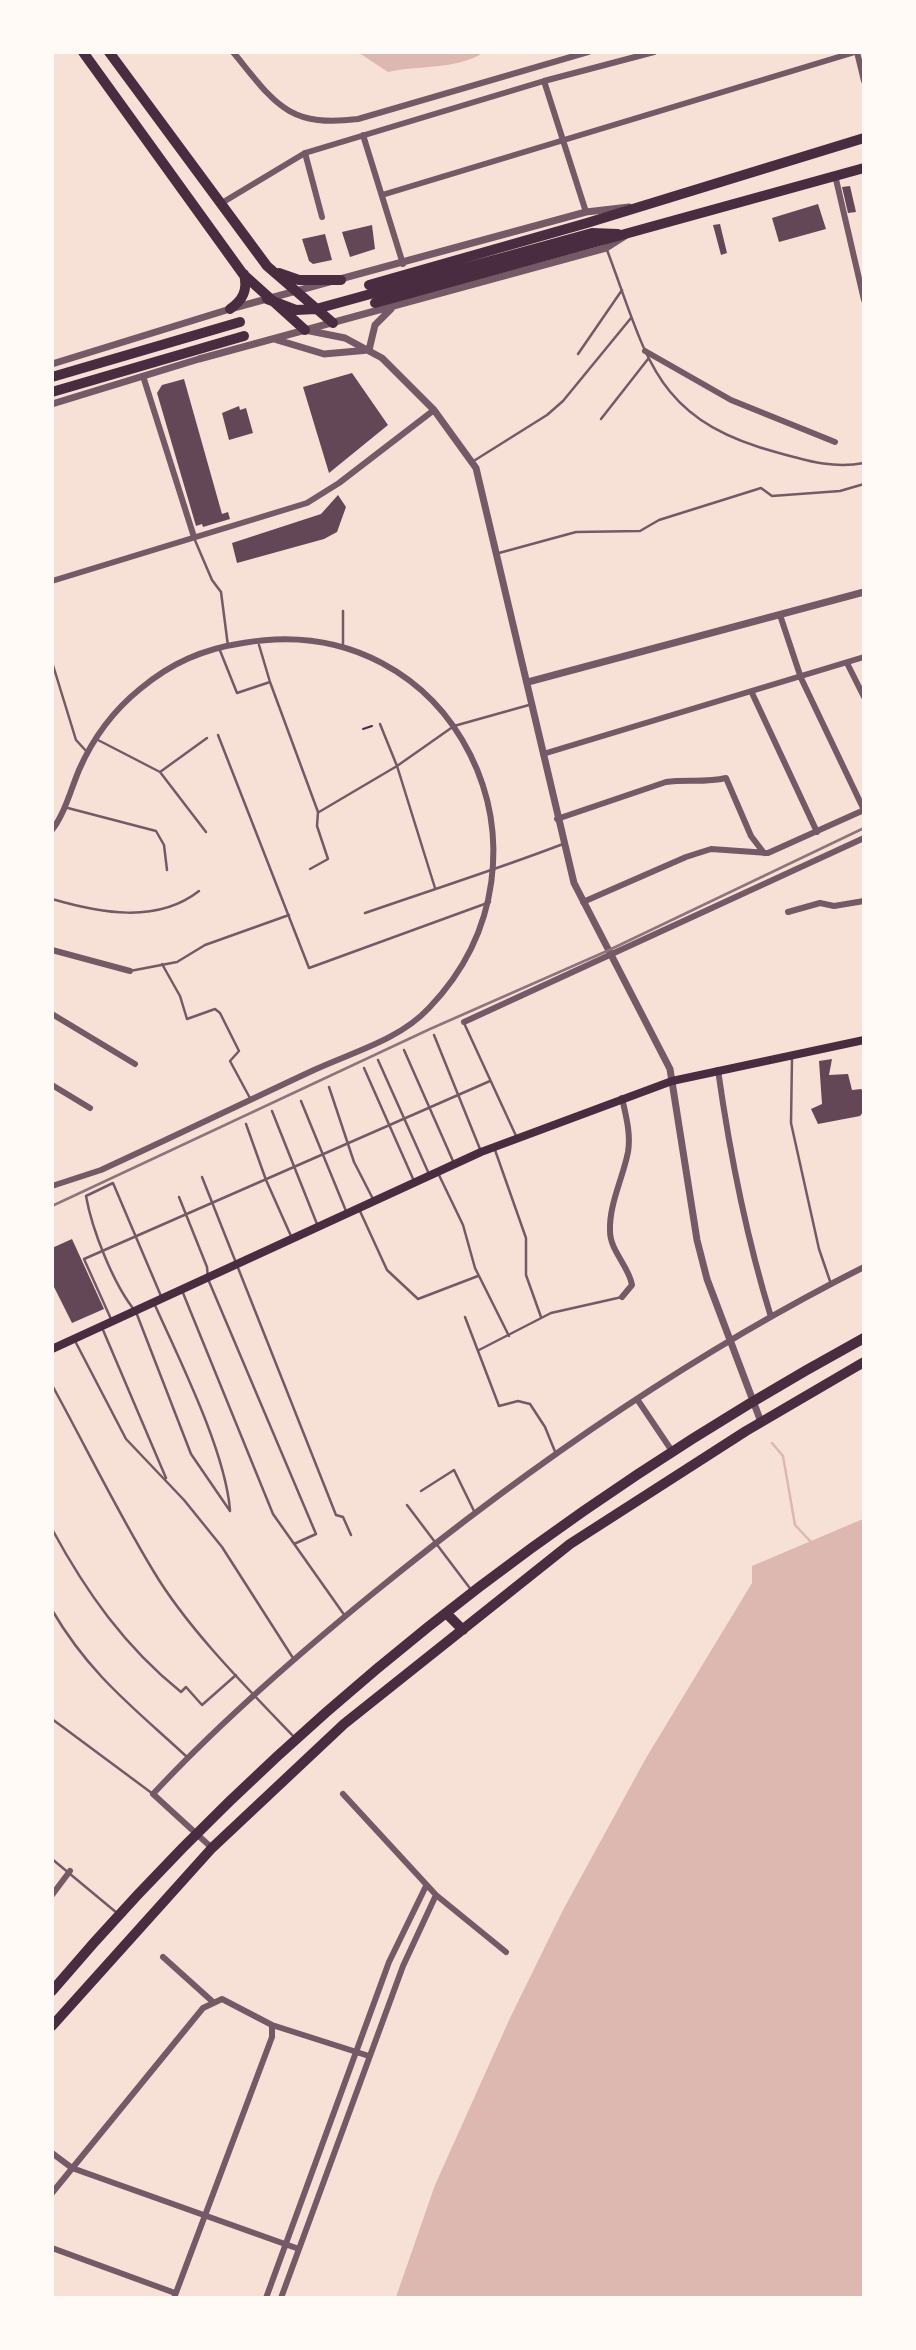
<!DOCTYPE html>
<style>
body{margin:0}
#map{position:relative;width:916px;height:2350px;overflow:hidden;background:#f7e1d7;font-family:"Fira Sans Condensed",sans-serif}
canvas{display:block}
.frame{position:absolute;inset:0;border:54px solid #fffaf5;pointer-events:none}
</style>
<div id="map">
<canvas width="916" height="2350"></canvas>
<div class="frame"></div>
</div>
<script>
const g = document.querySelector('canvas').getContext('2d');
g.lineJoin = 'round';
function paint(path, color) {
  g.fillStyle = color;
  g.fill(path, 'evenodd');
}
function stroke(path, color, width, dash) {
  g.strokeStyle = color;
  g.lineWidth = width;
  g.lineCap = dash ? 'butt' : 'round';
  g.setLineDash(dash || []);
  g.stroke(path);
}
const water = new Path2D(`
 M359 53H483C454 70 420 65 388 72Z
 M863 1519V2297H396L435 2185 510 2018 563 1910 646 1758 752 1583V1566Z`);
const stream = new Path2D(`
 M772 1443 783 1456 795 1525 812 1543`);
const building = new Path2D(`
 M850 186 856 212 848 213 842 187Z
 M818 204 826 229 779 242 772 218Z
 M720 224 727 253 721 255 713 225Z
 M372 225 375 249 350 257 342 232Z
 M325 234 332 260 313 264 309 261 302 239Z
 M352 373 388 425 329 473 303 387Z
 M184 379 222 514 228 512 230 519 203 527 202 524 196 526 157 393 162 385Z
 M239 406 240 410 246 408 253 433 229 440 222 413Z
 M338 495 346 507 337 532 324 539 237 563 232 543 321 514Z
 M832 1059 829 1075 848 1074 852 1090 861 1089 864 1092V1111L860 1116 818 1124 811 1109 822 1104 819 1061Z
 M72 1239 104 1309 72 1323 52 1283V1248Z`);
const path = new Path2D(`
 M363 729 372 726`);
const service = new Path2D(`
 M607 250C648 358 653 420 779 453 808 461 834 469 864 463
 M578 354 622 290
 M601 419 648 359
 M472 462 547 415 563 401 631 318
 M194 538 212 580 221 592 228 646
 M499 553 576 532 640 531 659 520 761 488 772 496 840 491 864 484
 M259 645 270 682
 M219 648 237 693 270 682 318 812 317 826 328 859 310 869
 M343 648V611
 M52 662 76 740 87 752
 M380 724 397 766 435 888
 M218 735 309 968 490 902
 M98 740 160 772 206 832
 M160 772 207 738
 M64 807 156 831 164 845 167 870
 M319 812 397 766 454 726 529 705
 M52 899C100 913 157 924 199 891
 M365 913C431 890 498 869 563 844
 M162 964 180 996 187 1019 215 1009 220 1013 239 1051 230 1061 251 1100
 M130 971 177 962 205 945 289 915
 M464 1023 517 1138
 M434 1035 480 1149
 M404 1050 453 1161
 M792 1058 791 1123 819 1249 831 1284
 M378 1060 429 1174
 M364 1068 414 1181
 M329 1087 354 1162 373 1199
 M301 1101 346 1211
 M272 1111 317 1224
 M246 1124 266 1180 291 1236
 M495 1150 526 1238V1275L541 1317
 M438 1173 463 1225 475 1268 509 1336
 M202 1177 336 1515 343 1517 351 1535
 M179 1197 207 1267 208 1279 316 1534 294 1544
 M359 1209 387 1270 418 1299 478 1276
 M183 1293 273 1514 345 1616
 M161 1296 113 1183 86 1196C92 1230 114 1286 136 1312L191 1454 230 1511
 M154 1303C179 1359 225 1450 230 1510
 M465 1317 499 1406 518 1401 530 1404 545 1427 556 1454
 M111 1319 84 1259 490 1081
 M103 1330 166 1478
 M74 1339 126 1439 184 1500 222 1547 293 1658
 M479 1350 551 1313 622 1297
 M52 1385C86 1447 117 1511 154 1572 188 1629 248 1689 295 1738
 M421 1491 454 1470 475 1513
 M407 1505 472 1591
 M52 1529C86 1592 125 1647 181 1692L186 1687 202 1705 236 1675
 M52 1610C90 1675 133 1707 187 1757
 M52 1719 153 1794
 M52 1859 117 1913`);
const minor = new Path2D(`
 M233 52C275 103 287 128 358 119L588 52
 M857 52 864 81
 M544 81 586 212
 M363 135 403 264
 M305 153 322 217
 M835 175 864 300
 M382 195 855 52
 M220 204 305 153 544 81 654 52
 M645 351 731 400 835 442
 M143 376 194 537
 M52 581 307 503 339 483 434 410
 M780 615 801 678 864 810
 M847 663 864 697
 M752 693 817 832
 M543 754 864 657
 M557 819 666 782C686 779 705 783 726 778L751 836 764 853
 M52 830C65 813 71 789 79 770 93 738 114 710 140 689 171 663 203 649 243 643 455 606 575 856 429 1008 399 1040 353 1052 314 1070 243 1103 173 1137 101 1170L52 1186
 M583 902 686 857 711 849 768 853 864 810
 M788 912 820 903 834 906 864 901
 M52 950 130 971
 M52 1014 135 1064
 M464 1022 864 838
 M718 1070C730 1155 746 1236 771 1317
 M52 1085 90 1108
 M622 1098C626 1116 631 1134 628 1152 623 1178 609 1204 610 1231 610 1251 629 1266 632 1285L622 1297
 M637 1399 672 1451
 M343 1794 436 1895 506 1952
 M212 1848 153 1794C220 1722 295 1657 371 1595 524 1470 687 1356 864 1267
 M52 1895 70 1871
 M163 1957 213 2002
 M52 2153 72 2168 299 2249
 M52 2193 203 2008 222 1999 272 2025 369 2056
 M52 2248 175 2293
 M174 2298 272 2037V2025
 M266 2298 389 1962 426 1886
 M281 2298 403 1966 436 1895`);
const tertiary = new Path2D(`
 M305 330 345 338 382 358 434 410 476 468 574 883 670 1069 697 1240 707 1279 761 1422
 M274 339 324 354 369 350 375 325 391 309
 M52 364 230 309 586 212 629 207
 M52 404 199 359 606 248 625 236
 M528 682 864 592`);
const secondary = new Path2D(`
 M52 1349 481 1152 672 1081 864 1040`);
const primary = new Path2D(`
 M83 52 243 274 305 330
 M109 52 267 266 333 323
 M279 273 299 280H341
 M369 285 587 223 864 138
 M267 299 296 310 316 309 592 233 618 234
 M375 303 864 168
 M230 309C243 300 248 290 244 274
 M52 377 240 322
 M52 392 244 336
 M448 1615 463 1630
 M52 1991C278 1724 558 1505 864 1338
 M52 2026 212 1848 344 1724 570 1544 746 1431 864 1362`);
const rail = new Path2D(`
 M52 1206 430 1029 607 951 864 828`);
paint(water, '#dcb8b0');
stroke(stream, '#dcb8b0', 2.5);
paint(building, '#644757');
stroke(path, '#4a2c40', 2);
stroke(service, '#755966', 2.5);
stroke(minor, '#755966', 6);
stroke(tertiary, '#755966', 7);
stroke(secondary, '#4a2c40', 8);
stroke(primary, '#4a2c40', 10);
stroke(rail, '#8f747c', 2.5);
</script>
